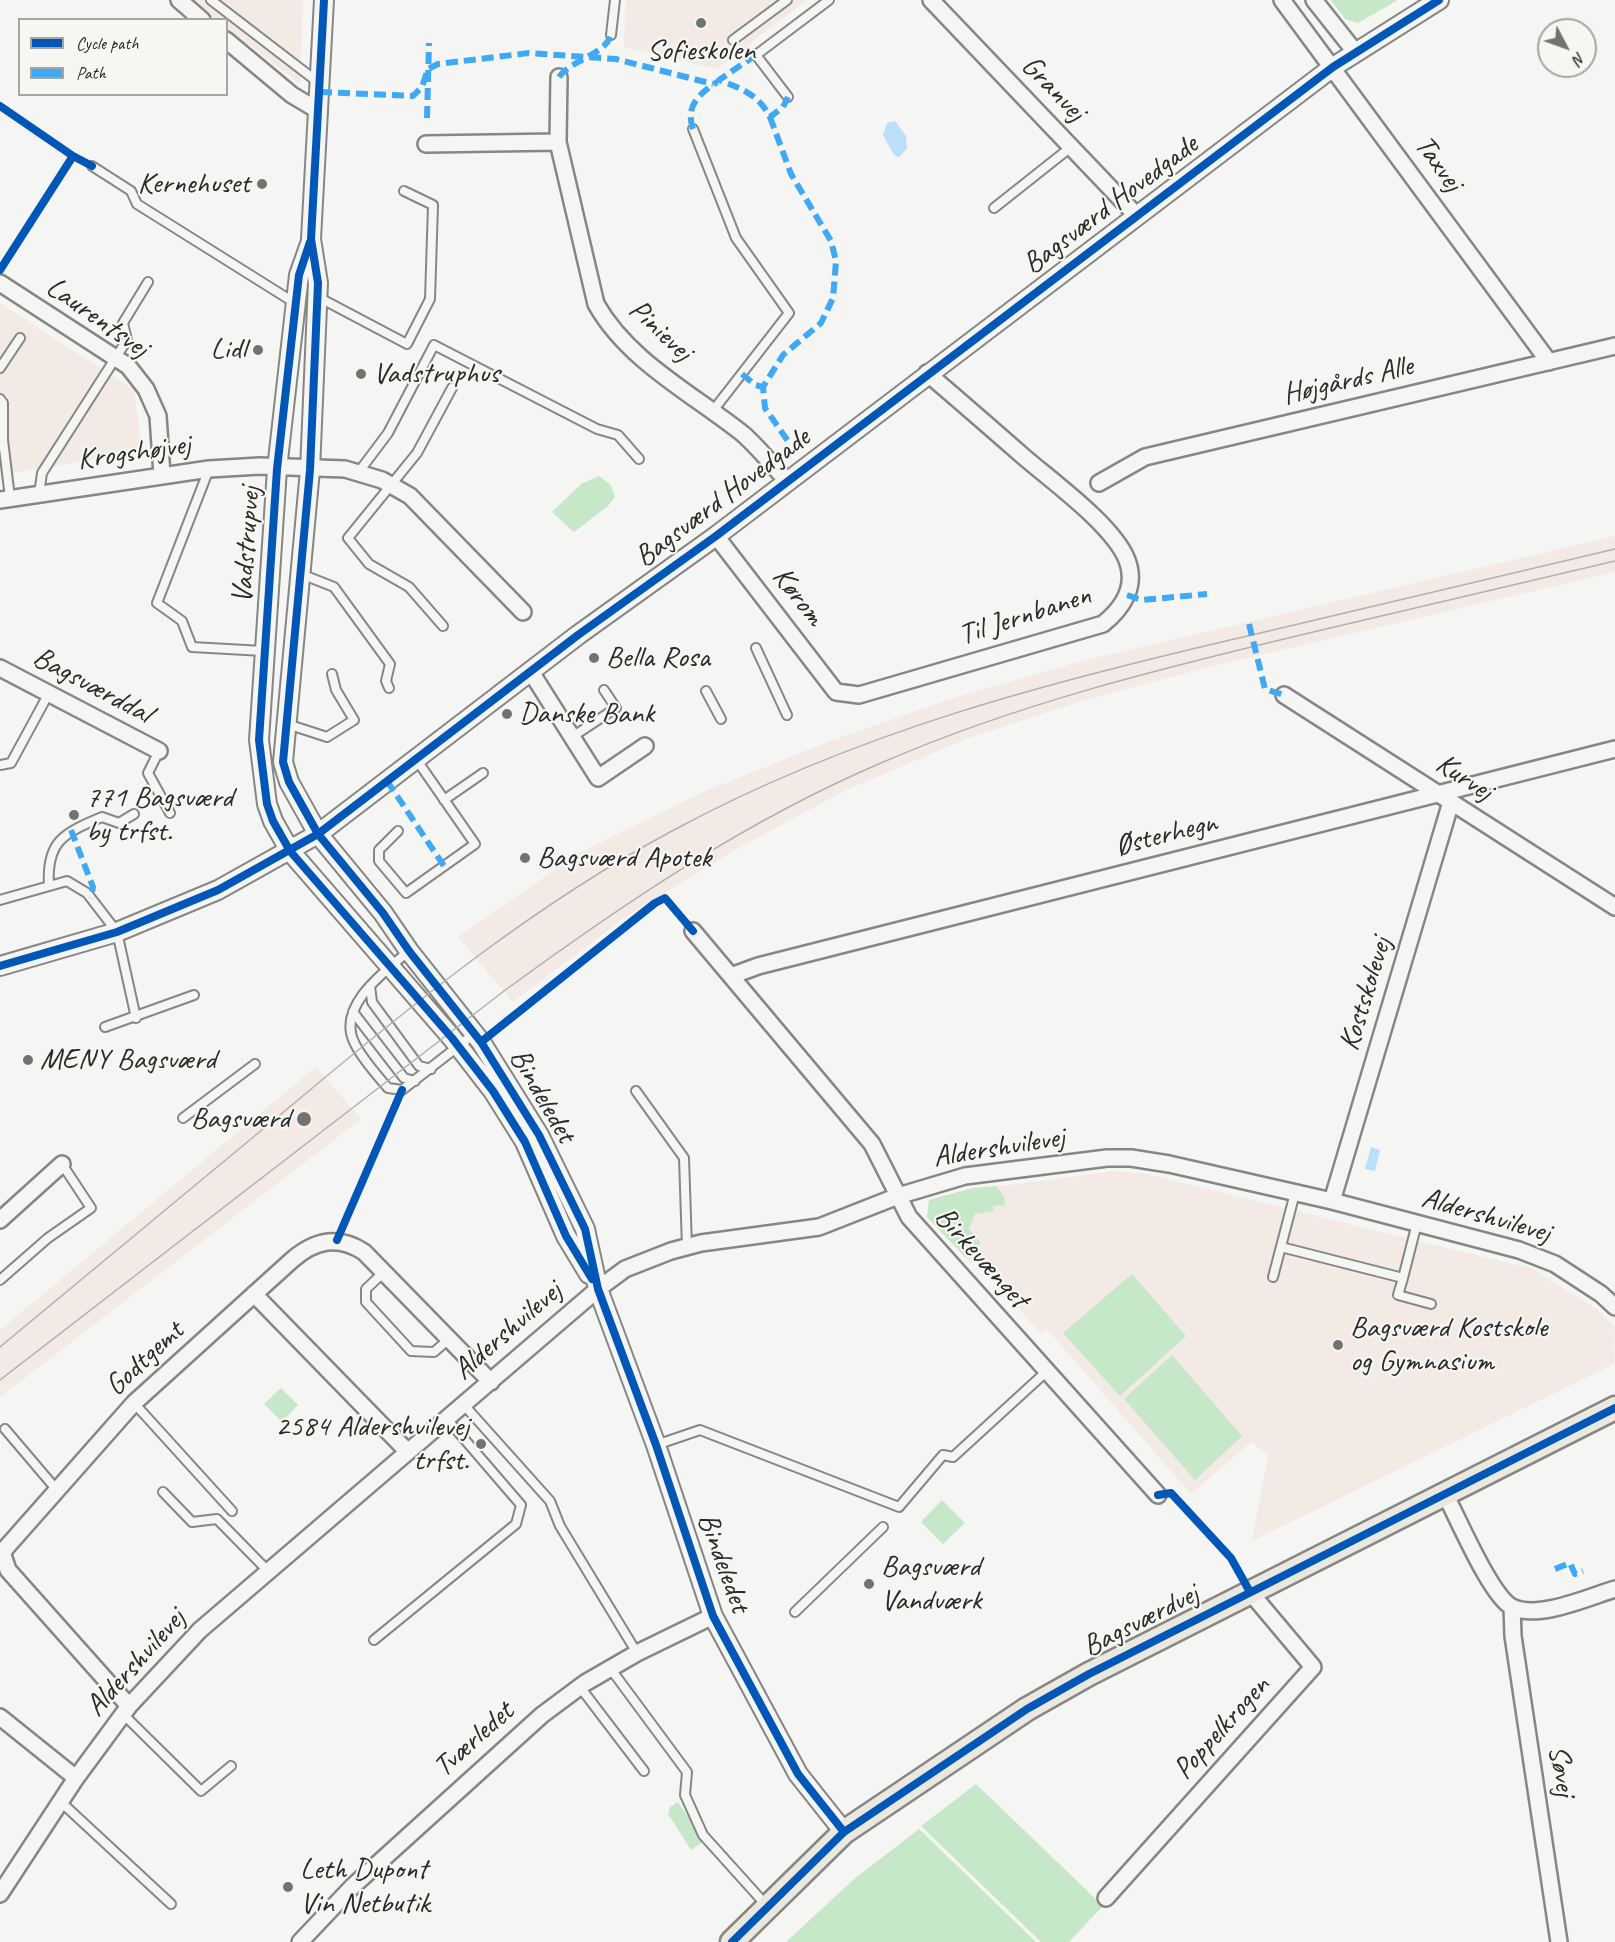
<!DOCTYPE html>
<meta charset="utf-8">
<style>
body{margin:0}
#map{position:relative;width:1615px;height:1942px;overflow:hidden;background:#f5f5f3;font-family:Caveat,sans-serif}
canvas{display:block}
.legend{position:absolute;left:18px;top:18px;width:210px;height:78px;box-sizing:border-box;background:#f6f6f2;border:2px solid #a5a5a2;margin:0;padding:8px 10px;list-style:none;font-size:18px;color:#2b2b2b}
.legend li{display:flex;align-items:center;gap:12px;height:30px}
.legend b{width:30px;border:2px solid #a5a5a2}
.north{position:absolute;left:1537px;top:18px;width:60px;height:60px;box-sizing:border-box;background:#f6f6f2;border:2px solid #a5a5a2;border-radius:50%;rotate:131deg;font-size:16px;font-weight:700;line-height:24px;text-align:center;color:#2b2b2b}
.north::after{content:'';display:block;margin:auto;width:21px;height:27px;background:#727271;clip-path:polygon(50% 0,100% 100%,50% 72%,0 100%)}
</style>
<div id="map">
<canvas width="1615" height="1942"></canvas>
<ul class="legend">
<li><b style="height:8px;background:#0057b8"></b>Cycle path</li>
<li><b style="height:8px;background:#3fa9f5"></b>Path</li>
</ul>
<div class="north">N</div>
</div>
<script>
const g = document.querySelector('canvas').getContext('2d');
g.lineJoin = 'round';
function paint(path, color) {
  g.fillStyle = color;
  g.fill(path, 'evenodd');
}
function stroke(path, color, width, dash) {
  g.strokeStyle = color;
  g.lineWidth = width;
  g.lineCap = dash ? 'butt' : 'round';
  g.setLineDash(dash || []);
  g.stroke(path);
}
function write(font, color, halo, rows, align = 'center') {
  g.font = font + ' Caveat,sans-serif';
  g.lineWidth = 4.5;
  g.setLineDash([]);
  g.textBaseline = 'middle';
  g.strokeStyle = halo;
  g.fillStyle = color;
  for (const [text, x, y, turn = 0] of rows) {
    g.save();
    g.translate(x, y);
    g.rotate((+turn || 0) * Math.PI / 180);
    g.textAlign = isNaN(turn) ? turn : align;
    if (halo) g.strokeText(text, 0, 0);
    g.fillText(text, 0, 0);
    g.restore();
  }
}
const built = new Path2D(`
 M189 0H303L300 84 227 28 226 20 215 19Z
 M626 0H807L717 69 624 47Z
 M0 303 134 390 142 451 0 475Z
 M1615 536V572L1213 666 1088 699 966 739 846 790 733 851 624 918 513 1002 458 937 581 852 701 793 828 742 953 698 1078 662Z
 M316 1067 361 1119 0 1397V1330Z
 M1114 1171 1146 1174 1533 1269 1598 1310 1615 1327 1614 1364 1252 1541 1268 1455 1251 1442 1191 1494 1047 1329 1040 1333 977 1260 971 1264 927 1217 929 1200 957 1192Z`);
const green = new Path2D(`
 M1331 0H1398L1358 23 1345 19Z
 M599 476 611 485 615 497 608 506 574 532 552 512 581 484Z
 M996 1186 1004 1196 1005 1205 993 1206V1211L975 1214 969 1229 981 1243 965 1257 927 1217 929 1200 973 1188Z
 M1132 1274 1186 1336 1120 1396 1063 1333Z
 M1172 1355 1242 1436 1195 1480 1124 1399Z
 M281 1388 298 1405 282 1422 264 1404Z
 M942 1500 965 1523 943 1544 921 1522Z
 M976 1784 1103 1906 1069 1942H1041L921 1826Z
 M678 1802 704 1841 691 1850 668 1814 670 1807Z
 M919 1829 1036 1942H786L853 1880Z`);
const water = new Path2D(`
 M895 121 906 136 907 149 899 157 894 155 883 135 887 123Z
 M1371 1147 1380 1150 1375 1171 1365 1169Z`);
const service = new Path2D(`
 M211 0 319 83
 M611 35 615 0
 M733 40 787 0
 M788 97 756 55 829 0
 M693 129 736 238 789 313 712 412
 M92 166 131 191 137 204 295 303
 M994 208 1071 147
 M318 297 407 344 430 299 433 205 404 191
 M0 368 20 338
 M0 399 3 403V440L10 498
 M209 469 157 603 182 621 192 647 263 651
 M358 473 388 433 434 345 597 429 618 435 639 459
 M39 494 42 473 127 340 123 323 148 282
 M301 574 334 587 390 664 386 681 389 688
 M443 626 409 587 369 564 348 538 417 453 452 388
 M756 648 787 715
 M706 691 721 719
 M287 724 327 737 354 720 336 690 332 674
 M572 737 616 708 604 690
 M159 751 148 773 170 813
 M0 765 11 763 49 693
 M444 800 483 773
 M398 831 379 850V861L406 893 475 844 416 759
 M49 886C46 841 64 833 102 817L119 823 134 814
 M0 900 67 881 87 893 117 932 136 1018
 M409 951C385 971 335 1007 355 1044 363 1060 376 1074 388 1088L402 1090 474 1034
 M370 986 372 1002 419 1066 431 1069
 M353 1012 404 1078 415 1081
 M105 1027 194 995
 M636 1091 684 1158 687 1247
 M183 1118 255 1064
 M1281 1247 1403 1278 1417 1223
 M384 1272 366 1289V1302L411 1351 434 1352 449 1339
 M1273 1277 1295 1193
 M1403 1278 1398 1295 1431 1304
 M0 1280 48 1238 91 1208 62 1164
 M134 1403 232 1511
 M464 1405 550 1501 560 1526 637 1653
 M5 1429 56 1489
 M656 1445 700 1430 899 1507 943 1455 953 1457 1047 1371
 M163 1492 192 1522 217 1519 268 1571
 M795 1612 883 1527
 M374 1640 516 1524 521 1505 447 1419
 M610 1668 687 1772 685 1795 703 1835 766 1905
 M580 1687 644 1771
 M123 1714 201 1791 231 1766
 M61 1802 171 1904`);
const minor = new Path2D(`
 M179 0 202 20
 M931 0 1136 215
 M1282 0 1549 362
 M1314 0 1356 53
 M226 40 292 95 319 111
 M559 77 558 142 596 304C628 361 693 394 743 434 759 448 773 466 787 481
 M426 144 558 142
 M0 283 128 366 146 389 158 416 162 475
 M1099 483 1145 457 1615 346
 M0 500 209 469 260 466 345 469 382 480 410 496 523 612
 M716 536 836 692 859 695 1103 624C1123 608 1137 586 1127 560 1114 526 1053 482 1024 457 992 429 960 401 927 373
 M0 668 159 751
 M531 672 598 778 645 746
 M1284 695 1615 907
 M693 931 872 1144 909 1217 1158 1495
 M731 976 758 966 1615 749
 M1332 1201 1451 802
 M0 1220 62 1164
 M254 1294 408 1452
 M1444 1492C1457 1516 1491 1597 1512 1607 1538 1620 1589 1597 1615 1589
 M1512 1607 1513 1636 1559 1942
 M129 1706 8 1570 3 1555 5 1549 134 1403 292 1260C315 1240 338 1235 364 1252L491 1382
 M0 1717 76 1778
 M0 1894 76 1778 129 1706 200 1630 598 1289 625 1269 671 1251 701 1243 819 1227 898 1196 965 1176 1107 1158H1131L1169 1164 1332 1201 1519 1250 1555 1264 1601 1294 1615 1307
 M1106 1898 1313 1667 1250 1592
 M300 1942 353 1886 542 1715 585 1683 637 1653 713 1616`);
const tertiary = new Path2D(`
 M324 0 311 239 318 283 310 470 283 762 289 782 318 834 383 913 409 951 481 1042 539 1135 585 1229 598 1289 656 1445 713 1616 798 1774 844 1832
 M310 244 299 275 277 469 259 740 267 804 273 821 290 851 452 1038 493 1091 525 1142 566 1236 589 1274
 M0 966 117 932 218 890 318 834 578 635 716 536 1333 67 1439 0`);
const primary = new Path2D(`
 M732 1942 844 1832 1027 1709 1089 1674 1615 1408`);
const tram = new Path2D(`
 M0 1347C99 1265 199 1182 298 1100 416 1001 536 904 672 831 857 731 1052 681 1256 634 1375 605 1495 577 1615 549
 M0 1380 504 991C623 904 745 821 881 763 1019 703 1163 668 1309 633 1411 609 1513 585 1615 561`);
const quiet = new Path2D(`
 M756 55 719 80C742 89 758 94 770 117L783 107 788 97
 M559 77C572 59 605 55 611 35
 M320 92 413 96 422 87 428 69 438 64 529 53 616 59 713 84
 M770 117 791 174 831 241 836 261 833 298 821 323 783 355 763 387 765 408 790 444
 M427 118 429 43
 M693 129C685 106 699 94 717 82
 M742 374 755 385 763 387
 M1127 595 1142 600 1207 594
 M1249 624 1265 689 1284 695
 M387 781 444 866
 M71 830 93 887 91 898
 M1555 1569 1570 1563 1575 1574 1583 1571`);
const cycleway = new Path2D(`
 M324 0 311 239 318 283 310 470 283 762 289 782 318 834 383 913 409 951 481 1042 539 1135 585 1229 598 1289 656 1445 713 1616 798 1774 844 1832
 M0 106 73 156
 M310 242 299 275 277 469 259 740 267 804 273 821 290 851 452 1038 493 1091 525 1142 566 1236 592 1279
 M0 270 73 156 92 166
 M0 966 117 932 218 890 318 834 578 635 716 536 1333 67 1439 0
 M481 1042 655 903 665 898 693 931
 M337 1240 402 1090
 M1158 1495 1171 1493 1231 1558 1250 1592
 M732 1942 844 1832 1027 1709 1089 1674 1615 1408`);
const markers = [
 [701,23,6,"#727271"],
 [262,184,6,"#727271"],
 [258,350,6,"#727271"],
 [361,374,6,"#727271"],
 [594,658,6,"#727271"],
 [507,714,6,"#727271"],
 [74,815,6,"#727271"],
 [525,858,6,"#727271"],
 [28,1060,6,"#727271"],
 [304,1119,8,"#727271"],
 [1338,1345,6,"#727271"],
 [481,1444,6,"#727271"],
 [869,1584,6,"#727271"],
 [288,1887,6,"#727271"]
];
const poiNames = [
 ["Sofieskolen",701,51,"center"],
 ["Kernehuset",250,184,"right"],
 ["Lidl",246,350,"right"],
 ["Vadstruphus",373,374],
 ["Bella Rosa",606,658],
 ["Danske Bank",519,714],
 ["771 Bagsværd",86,798],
 ["by trfst.",86,832],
 ["Bagsværd Apotek",537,858],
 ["MENY Bagsværd",40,1060],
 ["Bagsværd",290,1119,"right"],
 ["Bagsværd Kostskole",1350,1328],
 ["og Gymnasium",1350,1362],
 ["2584 Aldershvilevej",469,1427,"right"],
 ["trfst.",469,1461,"right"],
 ["Bagsværd",881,1567],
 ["Vandværk",881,1601],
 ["Leth Dupont",300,1870],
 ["Vin Netbutik",300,1904]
];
const streetNames = [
 ["Granvej",1053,89,46],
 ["Taxvej",1438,164,54],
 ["Bagsværd Hovedgade",1111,205,-37],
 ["Laurentsvej",97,318,35],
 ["Pinievej",660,331,43],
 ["Højgårds Alle",1348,381,-13],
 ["Krogshøjvej",134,453,-8],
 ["Bagsværd Hovedgade",723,498,-37],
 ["Vadstrupvej",247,545,-86],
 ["Kørom",798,597,52],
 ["Til Jernbanen",1025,616,-18],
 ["Bagsværddal",92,686,28],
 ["Kurvej",1464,778,33],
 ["Østerhegn",1166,835,-14],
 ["Kostskolevej",1366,994,-73],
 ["Bindeledet",542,1096,60],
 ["Aldershvilevej",999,1148,-9],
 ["Aldershvilevej",1486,1216,16],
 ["Birkevænget",981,1258,48],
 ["Aldershvilevej",508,1331,-41],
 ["Godtgemt",145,1359,-43],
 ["Bindeledet",723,1563,70],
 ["Bagsværdvej",1141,1621,-27],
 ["Aldershvilevej",136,1663,-48],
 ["Poppelkrogen",1222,1728,-48],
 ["Tværledet",474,1740,-42],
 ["Søvej",1561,1771,81]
];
paint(built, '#f3e9e5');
paint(green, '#c6e8c8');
paint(water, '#b9dffb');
stroke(service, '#868685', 12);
stroke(minor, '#868685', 20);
stroke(tertiary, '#868685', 22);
stroke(primary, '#868685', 27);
stroke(service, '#f5f5f3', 8);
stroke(minor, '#f5f5f3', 15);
stroke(tertiary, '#f5f5f3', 18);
stroke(primary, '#ebe8df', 22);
stroke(tram, '#b0b0af', 1.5);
stroke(quiet, '#3fa9f5', 6, [12, 6]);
stroke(cycleway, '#0057b8', 8);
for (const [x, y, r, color] of markers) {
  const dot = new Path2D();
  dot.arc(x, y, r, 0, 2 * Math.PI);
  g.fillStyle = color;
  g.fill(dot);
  stroke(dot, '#f6f6f2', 2);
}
write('30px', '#2b2b2b', '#f6f6f2', poiNames, 'left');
write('30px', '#2b2b2b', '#f6f6f2', streetNames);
</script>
